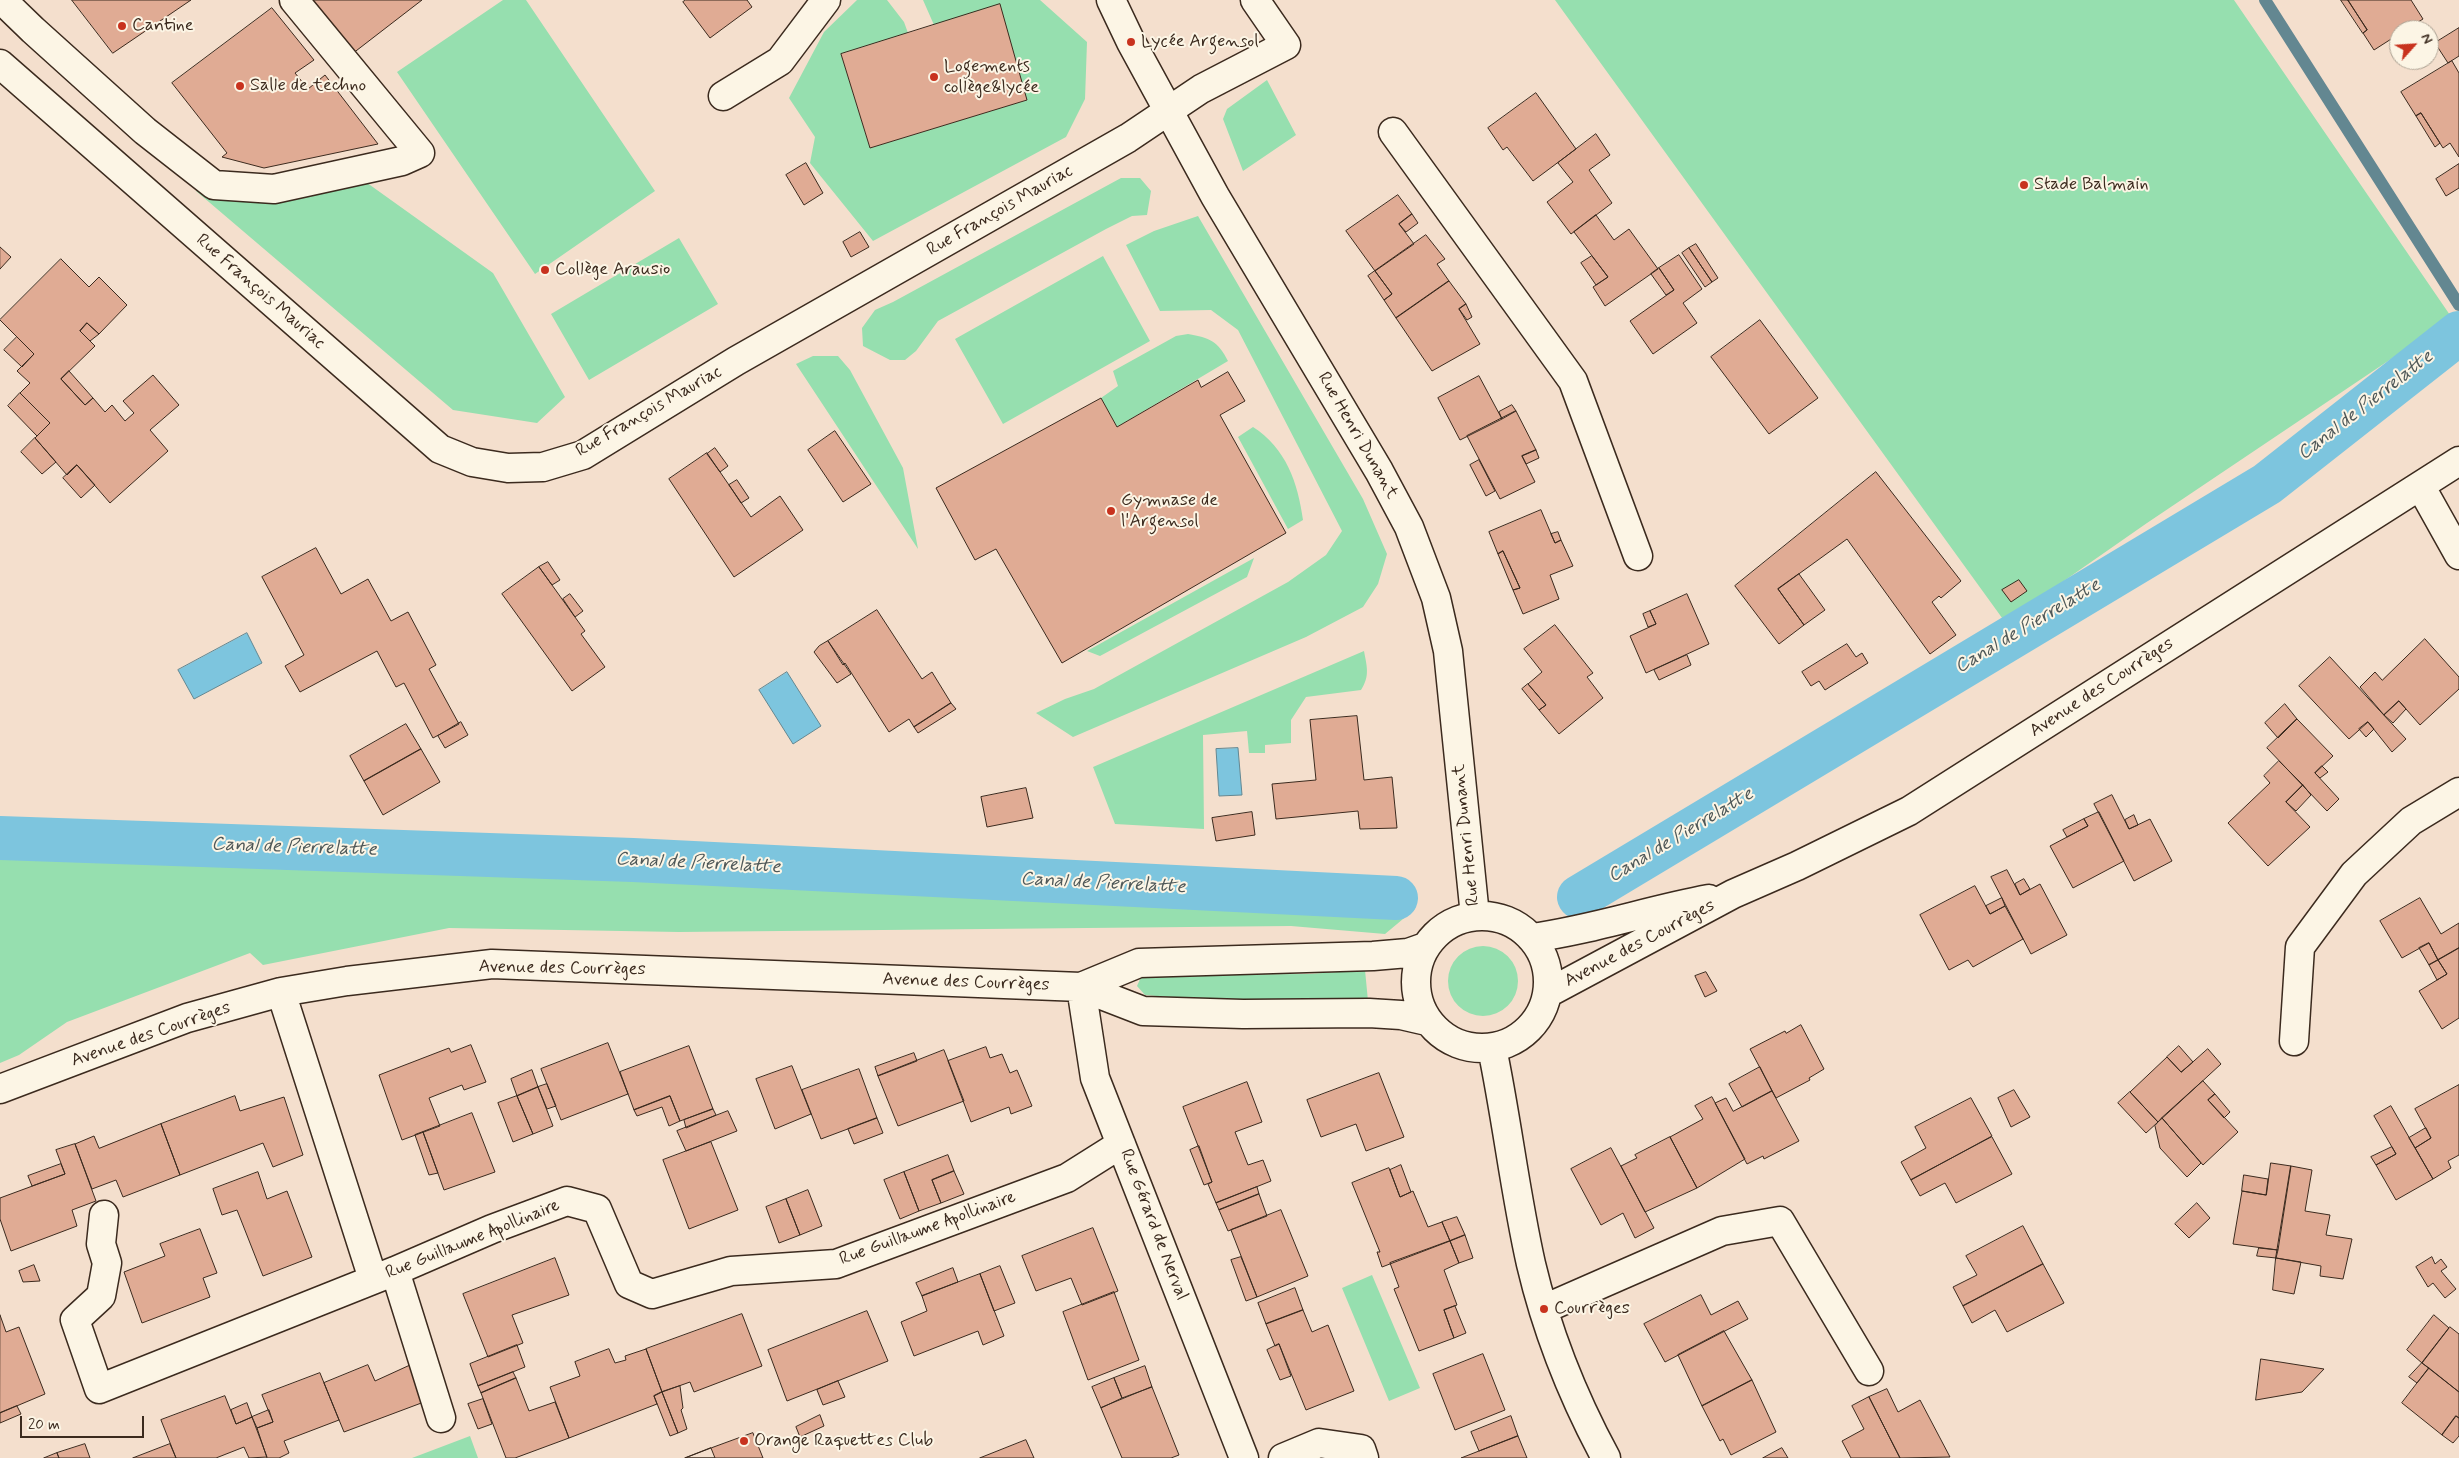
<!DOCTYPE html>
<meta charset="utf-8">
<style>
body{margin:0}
#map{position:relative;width:2459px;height:1458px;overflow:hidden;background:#f4dfcd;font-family:Mynerve,sans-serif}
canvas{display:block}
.north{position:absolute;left:2389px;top:20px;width:50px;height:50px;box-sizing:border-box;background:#fcf5e5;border:1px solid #afa495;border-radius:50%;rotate:64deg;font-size:14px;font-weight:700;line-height:20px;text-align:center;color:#3b2a1e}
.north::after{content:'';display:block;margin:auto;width:18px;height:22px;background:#c8321e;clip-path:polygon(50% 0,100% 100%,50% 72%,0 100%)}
.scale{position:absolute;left:20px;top:1416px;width:124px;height:22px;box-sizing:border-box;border:2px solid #3b2a1e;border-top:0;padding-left:6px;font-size:15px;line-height:18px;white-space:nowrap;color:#3b2a1e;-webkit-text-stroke:4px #fcf5e5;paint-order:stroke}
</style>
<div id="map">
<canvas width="2459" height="1458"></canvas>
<div class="north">N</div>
<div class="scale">20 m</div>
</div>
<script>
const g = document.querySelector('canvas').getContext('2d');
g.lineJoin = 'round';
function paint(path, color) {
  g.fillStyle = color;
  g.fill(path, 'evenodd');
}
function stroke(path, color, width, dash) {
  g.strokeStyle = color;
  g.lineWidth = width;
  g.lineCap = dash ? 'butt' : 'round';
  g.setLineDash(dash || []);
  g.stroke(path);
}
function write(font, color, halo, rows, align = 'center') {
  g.font = font + ' Mynerve,sans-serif';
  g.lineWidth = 4;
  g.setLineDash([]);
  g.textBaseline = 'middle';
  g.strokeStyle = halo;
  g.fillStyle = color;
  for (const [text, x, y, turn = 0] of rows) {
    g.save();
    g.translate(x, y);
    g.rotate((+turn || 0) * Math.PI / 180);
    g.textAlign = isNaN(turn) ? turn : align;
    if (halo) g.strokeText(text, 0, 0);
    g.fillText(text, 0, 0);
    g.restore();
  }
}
const green = new Path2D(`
 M503 0H526L655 191 535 274 397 72Z
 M857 0H887L904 22 908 33 841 54 870 148 1027 100 934 25 923 0H1040L1087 42 1085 99 1066 137 873 241 810 163 815 137 789 98 824 32Z
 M1555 0H2234L2452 318 2147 523 2005 622Z
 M1267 80 1296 135 1243 171 1223 119 1227 109Z
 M1121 178H1140L1151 191 1147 215 1132 216 1106 229 938 321 916 351 905 360H890L863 346 862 328 875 310 893 302Z
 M363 180 493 273 565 397 537 423 453 410 196 191 242 195Z
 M1198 216 1363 499 1387 554 1378 584 1363 607 1306 637 1073 737 1036 713 1065 699 1094 689 1288 582 1326 555 1342 531 1238 330 1211 310 1160 311 1126 245 1154 231Z
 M679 238 718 304 589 380 551 314Z
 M1103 256 1150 341 1003 424 955 339Z
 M1188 334C1210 338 1218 341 1228 361L1117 427 1101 398 1118 386 1113 371 1176 336Z
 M813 356H838L850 370 903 468 918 549 796 364Z
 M1253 427C1286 448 1298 483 1303 520L1288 529 1238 437Z
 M1254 558 1247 577 1100 656 1087 651Z
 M1364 651C1367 667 1370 676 1361 690L1306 697 1291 720V743L1265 745V753H1249L1247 731 1203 735 1204 829 1115 824 1093 767Z
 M0 853 709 871 1415 909 1385 934 1291 926 679 932 449 928 263 965 250 953 67 1022 19 1055 0 1063Z
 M1448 981a35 35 0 1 1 70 0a35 35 0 1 1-70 0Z
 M1365 970 1368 1001 1203 1000 1145 995 1137 986 1141 977 1146 975 1309 974Z
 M1372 1275 1420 1388 1389 1401 1342 1288Z
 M470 1436 478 1458H412Z`);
const water = new Path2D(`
 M247 633 262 663 194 699 178 670Z
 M787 672 821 726 793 744 759 690Z
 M1238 748 1242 795 1219 796 1216 749Z`);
const stream = new Path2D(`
 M2265 0 2459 305`);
const canal = new Path2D(`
 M0 838 633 860 1396 898
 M1579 897 2267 484 2459 333`);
const building = new Path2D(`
 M72 0H191L113 53Z
 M310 0H422L352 54Z
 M686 0H747L752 7 710 38 683 2Z
 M2341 0H2348L2367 30 2363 33Z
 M2348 0H2411L2423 19 2405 30H2399V34L2374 50 2363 33 2367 30Z
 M1000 4 1027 100 870 148 841 54Z
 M272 8 314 60 295 73 308 89 325 75 378 144 264 168 222 157 227 153 172 83Z
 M2459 28V56L2448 63 2435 43Z
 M2452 61 2459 73V157L2450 143 2443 148 2421 113 2416 116 2401 92Z
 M1536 93 1576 149 1533 181 1507 147 1503 150 1488 128Z
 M2421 113 2440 143 2435 147 2416 116Z
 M1596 134 1610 155 1589 170 1612 203 1571 234 1547 202 1573 182 1558 163Z
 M806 163 823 193 804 205 786 175Z
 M2459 164V188L2446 196 2436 179Z
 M1398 195 1412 214 1399 224 1414 244 1375 271 1346 231Z
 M1412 214 1418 223 1406 232 1399 224Z
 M1596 215 1614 240 1629 229 1658 269 1605 306 1593 287 1608 277 1574 232Z
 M860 232 869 247 851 257 843 242Z
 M1426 235 1445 259 1437 264 1449 281 1396 318 1384 300 1392 294 1375 271Z
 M1696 244 1718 278 1712 282 1689 248Z
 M0 247 11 257 0 269Z
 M1689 248 1712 282 1705 287 1682 253Z
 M1679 255 1702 289 1683 303 1697 323 1653 354 1630 321 1674 290 1659 268Z
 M1592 256 1608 277 1596 285 1581 263Z
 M61 259 89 287 99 277 127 305 99 334 87 323 80 331 95 346 61 379 85 405 93 398 105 412 112 405 125 421 134 413 123 401 153 375 179 405 150 430 168 451 110 503 77 465 67 475 35 438 50 423 20 393 30 383 17 371 34 354 0 320Z
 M1659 268 1674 290 1666 295 1651 274Z
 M1375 271 1392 294 1384 300 1368 276Z
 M1449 281 1466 304 1459 309 1480 344 1432 371 1396 318Z
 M1466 304 1472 317 1467 320 1459 309Z
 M1760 320 1818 398 1769 434 1711 357Z
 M87 323 99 334 90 341 80 331Z
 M17 337 34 354 22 367 4 350Z
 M69 371 93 398 85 405 61 379Z
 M1228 372 1245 401 1220 415 1286 533 1062 663 996 549 975 560 936 488 1101 398 1117 427 1198 380 1201 387Z
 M1479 376 1502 419 1460 440 1438 398Z
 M20 393 50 423 37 436 8 406Z
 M1512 405 1516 411 1502 419 1499 412Z
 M1516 411 1536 450 1522 456 1535 482 1500 499 1467 436Z
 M835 431 871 484 843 502 808 450Z
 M35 438 56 462 42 474 21 452Z
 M715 448 728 466 720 472 707 454Z
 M1536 450 1539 458 1526 464 1522 456Z
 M707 453 751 517 780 496 803 530 734 577 669 479Z
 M1479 460 1495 491 1486 496 1470 465Z
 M77 465 95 485 81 498 63 478Z
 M1876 472 1961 581 1941 598 1939 596 1932 602 1956 635 1930 654 1847 539 1778 589 1804 625 1779 644 1735 586Z
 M737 480 749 498 741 503 729 485Z
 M1541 510 1555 543 1561 540 1573 566 1550 575 1559 599 1523 614 1513 590 1520 588 1503 551 1498 554 1489 532Z
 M1558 532 1561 540 1555 543 1551 534Z
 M316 548 341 594 368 579 391 621 408 612 436 665 429 669 459 724 433 738 404 683 396 687 377 651 300 692 285 666 304 655 262 577Z
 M1503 551 1520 588 1513 590 1498 554Z
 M548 562 560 580 552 585 539 567Z
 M539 567 585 631 581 634 605 667 572 691 502 594Z
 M1799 574 1825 610 1804 625 1778 589Z
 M2019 580 2027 591 2011 602 2002 590Z
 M570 594 583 611 575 617 563 599Z
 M1687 594 1709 644 1646 673 1630 636 1656 624 1650 611Z
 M877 610 922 679 932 672 951 703 914 727 909 719 889 732 845 663 843 665 828 641Z
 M1650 611 1656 624 1648 627 1643 614Z
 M1555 625 1593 673 1587 677 1603 698 1559 734 1539 710 1546 705 1528 684 1542 672 1524 649Z
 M2425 639 2459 677V689L2420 725 2399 701 2384 715 2360 687 2375 672 2382 680Z
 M828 641 851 674 837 683 814 652 819 646Z
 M1847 644 1856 657 1862 653 1868 663 1825 690 1819 681 1811 686 1802 672Z
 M1687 655 1691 665 1659 680 1654 670Z
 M2330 657 2406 739 2392 752 2368 722 2349 739 2299 686Z
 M1528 684 1546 705 1539 710 1522 689Z
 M2399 701 2406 709 2393 723 2384 715Z
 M951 703 956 709 918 733 914 727Z
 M2285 704 2297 719 2278 738 2265 723Z
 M1357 716 1364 780 1392 777 1397 828 1360 829 1358 811 1276 819 1272 784 1316 780 1310 720Z
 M2297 719 2333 756 2315 773 2339 799 2327 811 2267 748Z
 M461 722 468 735 445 748 438 736Z
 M2368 722 2374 729 2366 737 2359 729Z
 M406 724 421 749 364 781 350 756Z
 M421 749 440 782 383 815 364 781Z
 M2279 761 2303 785 2286 802 2310 827 2268 866 2228 823 2270 783 2264 776Z
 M2322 766 2328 772 2320 778 2315 773Z
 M2303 785 2311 795 2296 811 2286 802Z
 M1026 788 1033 818 987 827 981 797Z
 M2112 795 2129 829 2150 819 2172 861 2134 881 2094 804Z
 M1252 812 1255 835 1216 841 1212 818Z
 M2099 812 2124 861 2073 888 2050 846 2088 826 2084 819Z
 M2134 815 2138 825 2129 829 2125 820Z
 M2084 819 2088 826 2067 837 2063 830Z
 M2007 870 2020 895 2040 884 2067 935 2031 954 1991 877Z
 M2024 879 2030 889 2020 895 2015 884Z
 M1975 886 1990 914 2005 906 2023 939 1973 967 1968 960 1949 970 1920 915Z
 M2002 898 2005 906 1990 914 1986 906Z
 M2420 898 2441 934 2459 923V948L2438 960 2429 943 2402 958 2380 921Z
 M2429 943 2438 960 2429 965 2419 948Z
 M2459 948V1018L2442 1029 2419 991 2447 974 2438 960Z
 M2438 960 2447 974 2437 980 2429 965Z
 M1706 972 1717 991 1705 997 1695 976Z
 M1801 1025 1824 1069 1809 1078 1810 1080 1776 1098 1750 1049 1785 1031 1786 1033Z
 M608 1043 628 1094 561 1120 541 1069Z
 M471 1045 486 1082 464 1090 462 1085 429 1098 440 1126 402 1140 379 1075 449 1048 451 1052Z
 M689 1046 713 1109 680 1121 670 1096 634 1110 620 1072Z
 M2179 1046 2193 1062 2181 1072 2167 1057Z
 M986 1047 990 1058 1002 1054 1010 1073 1017 1070 1032 1106 1011 1114 1009 1107 971 1122 948 1061Z
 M2208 1049 2221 1064 2158 1122 2130 1092 2167 1057 2181 1072Z
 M944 1050 964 1101 898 1126 878 1076Z
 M914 1053 917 1061 878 1076 875 1067Z
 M792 1066 811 1114 775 1129 756 1079Z
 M1760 1067 1772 1091 1742 1107 1729 1084Z
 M859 1069 877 1118 821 1139 802 1090Z
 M532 1070 538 1087 517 1096 511 1079Z
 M1379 1073 1404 1137 1366 1151 1356 1124 1321 1137 1307 1100Z
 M2203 1081 2215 1094 2208 1100 2238 1132 2203 1165 2162 1118Z
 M1247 1082 1262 1122 1235 1132 1248 1165 1263 1160 1271 1181 1216 1203 1208 1184 1212 1182 1183 1107Z
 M547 1084 556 1106 547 1109 538 1087Z
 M2459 1085V1155L2448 1161 2451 1168 2433 1179 2415 1148 2431 1138 2415 1109Z
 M538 1087 553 1126 533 1134 517 1096Z
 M2014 1090 2030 1117 2011 1127 1998 1098Z
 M1772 1091 1799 1141 1764 1159 1763 1156 1747 1164 1715 1103 1726 1098 1733 1111Z
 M2130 1092 2158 1122 2146 1133 2118 1103Z
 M2215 1094 2230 1112 2224 1118 2208 1100Z
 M235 1096 240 1111 284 1097 303 1155 273 1167 263 1143 180 1175 161 1124Z
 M517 1096 533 1134 513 1142 498 1103Z
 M670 1096 680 1121 669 1126 662 1107 637 1116 634 1110Z
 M1712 1097 1745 1159 1697 1188 1670 1137 1703 1119 1695 1106Z
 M1971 1098 1992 1136 1911 1180 1901 1162 1926 1148 1915 1127Z
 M2391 1106 2433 1179 2396 1200 2376 1165 2396 1154 2374 1116Z
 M713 1109 716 1115 686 1128 684 1120Z
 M728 1111 737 1131 686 1151 677 1131Z
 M472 1113 495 1172 444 1190 423 1132Z
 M877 1118 883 1133 854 1144 848 1129Z
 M2162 1118 2201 1163 2187 1177 2160 1148 2155 1126Z
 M161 1124 180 1175 123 1197 116 1180 92 1189 75 1144 94 1136 99 1148Z
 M2426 1128 2431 1138 2415 1148 2409 1138Z
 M423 1132 438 1173 429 1175 415 1135Z
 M1670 1137 1697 1188 1645 1212 1621 1166 1637 1158 1635 1155Z
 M1992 1137 2012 1174 1956 1203 1945 1183 1920 1196 1911 1180Z
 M711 1142 738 1210 689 1229 663 1160Z
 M75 1144 96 1201 72 1210 77 1226 11 1251 0 1219V1198L65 1174 56 1150Z
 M1199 1146 1212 1182 1204 1185 1190 1150Z
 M2392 1147 2396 1154 2376 1165 2371 1157Z
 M1611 1148 1654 1228 1635 1238 1623 1213 1601 1225 1571 1169Z
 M948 1155 954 1171 932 1180 941 1203 919 1211 904 1172Z
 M2271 1163 2291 1166 2278 1250 2233 1244 2242 1191 2266 1195Z
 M61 1164 65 1174 32 1186 28 1176Z
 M1401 1165 1411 1192 1400 1197 1390 1170Z
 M2291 1166 2312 1170 2305 1211 2330 1215 2326 1235 2352 1239 2343 1279 2320 1276 2321 1266 2276 1258Z
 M1389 1168 1400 1197 1413 1191 1428 1227 1442 1222 1450 1241 1382 1267 1377 1252H1380L1352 1183Z
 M954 1171 964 1194 941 1203 932 1180Z
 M258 1172 267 1199 287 1191 312 1257 263 1276 237 1210 222 1215 213 1189Z
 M904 1172 919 1211 900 1219 884 1180Z
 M2244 1175 2268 1179 2266 1195 2242 1191Z
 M1257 1187 1259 1194 1219 1210 1216 1203Z
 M808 1190 822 1226 800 1235 786 1199Z
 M1259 1194 1267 1216 1228 1231 1219 1210Z
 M786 1199 800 1235 779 1243 766 1207Z
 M2197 1203 2210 1218 2189 1238 2175 1224Z
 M1281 1210 1308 1276 1257 1297 1231 1230Z
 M1457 1217 1465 1235 1450 1241 1442 1222Z
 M2023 1226 2043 1264 1963 1306 1953 1287 1977 1275 1966 1256Z
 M1093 1228 1118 1291 1082 1305 1071 1278 1036 1291 1022 1256Z
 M200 1229 217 1273 203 1278 210 1297 142 1323 124 1272 165 1256 160 1244Z
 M1465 1235 1473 1258 1459 1263 1450 1241Z
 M1450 1241 1459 1263 1444 1270 1457 1305 1444 1310 1454 1338 1419 1351 1394 1289 1399 1287 1390 1263Z
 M2259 1248 2278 1250 2276 1258 2257 1256Z
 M1241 1257 1257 1297 1246 1301 1231 1260Z
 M2432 1257 2435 1264 2441 1259 2447 1267 2441 1271 2456 1289 2445 1298 2433 1283 2428 1287 2416 1267Z
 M555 1258 569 1295 512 1315 523 1343 488 1357 463 1294Z
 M2276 1258 2301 1262 2294 1294 2273 1290Z
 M2043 1264 2064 1303 2007 1332 1995 1310 1972 1323 1963 1306Z
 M34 1265 40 1281 23 1282 19 1271Z
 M1000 1266 1015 1303 994 1311 980 1274Z
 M953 1268 958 1282 922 1296 916 1283Z
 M980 1274 1004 1336 983 1345 978 1331 914 1356 901 1322 927 1311 922 1296Z
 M1295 1288 1303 1310 1266 1324 1258 1303Z
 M1114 1292 1139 1360 1088 1380 1063 1312Z
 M1701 1295 1711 1315 1738 1301 1748 1319 1665 1362 1644 1324Z
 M1455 1306 1466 1333 1454 1338 1444 1310Z
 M1303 1310 1312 1332 1328 1325 1354 1391 1306 1410 1279 1344 1275 1346 1266 1324Z
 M867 1311 888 1361 787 1401 768 1350Z
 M742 1314 762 1366 694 1392 690 1382 662 1392 646 1349Z
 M0 1315 6 1332 19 1327 45 1394 0 1413Z
 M2434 1315 2449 1328 2422 1363 2407 1350Z
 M2450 1327 2459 1334V1392L2422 1363Z
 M1724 1331 1752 1380 1702 1406 1678 1355Z
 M1279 1344 1291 1376 1280 1380 1267 1350Z
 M517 1345 525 1367 478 1386 470 1364Z
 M609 1349 615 1363 626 1360 625 1356 646 1349 662 1392 654 1396 657 1404 569 1438 550 1387 580 1376 575 1362Z
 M1483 1354 1505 1410 1455 1430 1433 1374Z
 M2261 1359 2324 1369 2302 1392 2256 1400Z
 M2422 1363 2429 1368 2417 1383 2409 1377Z
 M368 1365 375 1381 410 1365 424 1402 344 1432 324 1383Z
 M1145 1366 1152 1387 1122 1398 1114 1378Z
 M2429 1368 2459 1392V1418L2456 1416 2442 1435 2402 1403Z
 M513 1372 516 1378 481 1393 478 1386Z
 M320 1373 339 1420 284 1441 289 1453 279 1458H267L257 1428 273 1422 262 1395Z
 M516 1378 529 1411 555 1402 569 1438 515 1458H506L481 1393Z
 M1114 1378 1122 1398 1101 1408 1092 1387Z
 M1752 1380 1776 1432 1731 1455 1723 1439 1720 1441 1702 1406Z
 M838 1381 845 1397 823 1405 817 1390Z
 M680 1386 683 1408 681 1410 687 1429 678 1433 662 1392Z
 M1152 1387 1179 1455 1171 1458H1122L1101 1408Z
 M1887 1389 1898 1412 1920 1400 1950 1457 1900 1458 1869 1397Z
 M662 1392 678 1433 670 1436 654 1396Z
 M225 1396 236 1424 252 1417 267 1457 249 1458 244 1447 216 1458H176L161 1420Z
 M1869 1397 1900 1458H1851L1842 1441 1864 1429 1852 1406Z
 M483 1399 492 1424 478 1429 468 1404Z
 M247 1403 252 1417 236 1424 231 1410Z
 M17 1406 21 1414 0 1423V1413Z
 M269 1410 273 1422 257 1428 252 1417Z
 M820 1415 824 1426 800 1437 796 1427Z
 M1511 1416 1518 1436 1479 1451 1471 1432Z
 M2456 1416 2459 1418V1436L2453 1443 2442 1435Z
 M753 1433 763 1458H685L711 1448Z
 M1518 1436 1527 1458H1461L1479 1451Z
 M1026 1440 1034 1458H980Z
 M85 1444 90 1458H59L57 1453Z
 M170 1444 176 1458H133Z
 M711 1448 715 1458H685Z
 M1782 1448 1788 1458H1763Z
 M57 1453 59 1458H44Z`);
const minor = new Path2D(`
 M2 0 33 30 145 131 214 185 274 189 402 161 420 153 294 0
 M1111 0 1131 42 1215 196 1379 471 1409 527 1436 598 1448 651 1475 916
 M0 64 440 449 472 462 508 468 543 467 583 455 736 361 1128 138 1201 89 1286 45 1255 0
 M723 96 780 61 826 0
 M1393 132 1573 381 1638 556
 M2421 487 2459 555
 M1416 982a66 66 0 1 1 132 0a66 66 0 1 1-132 0Z
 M1531 938C1592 930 1649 910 1709 899
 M1081 987 1095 1078 1244 1458
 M1081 987 1139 963 1373 956 1408 953 1425 947
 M281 992 373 1279
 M1548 993 1733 894 1797 866 1909 811 2459 461
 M2294 1041 2300 947 2354 874 2411 821 2459 792
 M1492 1048C1507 1120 1515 1193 1531 1264 1547 1332 1573 1397 1606 1458
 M0 1089 187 1018 281 992 347 981 492 964 1081 987 1143 1011 1243 1014 1369 1013 1401 1015 1427 1021
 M104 1215 101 1244 107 1263 101 1296 75 1320 99 1389 395 1271 492 1229 567 1201 597 1209 629 1284 652 1294 731 1271 836 1264 1067 1178 1121 1144
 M395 1271 441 1418
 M1544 1309 1722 1231 1780 1221 1869 1371
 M1283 1458 1319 1443 1361 1449 1364 1458`);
const markers = [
 [122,26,5,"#c8321e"],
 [1131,42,5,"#c8321e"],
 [934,77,5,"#c8321e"],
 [240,86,5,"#c8321e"],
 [2024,185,5,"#c8321e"],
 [545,270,5,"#c8321e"],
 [1111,511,5,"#c8321e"],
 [1544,1309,5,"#c8321e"],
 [744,1441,5,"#c8321e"]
];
const poiNames = [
 ["Cantine",132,26],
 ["Lycée Argensol",1141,42],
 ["Logements",944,67],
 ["collège&lycée",944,88],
 ["Salle de techno",250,86],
 ["Stade Balmain",2034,185],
 ["Collège Arausio",555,270],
 ["Gymnase de",1121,501],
 ["l'Argensol",1121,522],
 ["Courrèges",1554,1309],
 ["Orange Raquettes Club",754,1441]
];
const streetNames = [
 ["Rue François Mauriac",1000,211,-30],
 ["Rue François Mauriac",260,292,41],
 ["Rue François Mauriac",649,412,-30],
 ["Rue Henri Dunant",1357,436,60],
 ["Avenue des Courrèges",2102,688,-33],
 ["Rue Henri Dunant",1467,835,-96],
 ["Avenue des Courrèges",1640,944,-28],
 ["Avenue des Courrèges",562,969,1],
 ["Avenue des Courrèges",966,983,2],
 ["Avenue des Courrèges",151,1035,-19],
 ["Rue Gérard de Nerval",1153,1225,69],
 ["Rue Guillaume Apollinaire",928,1229,-20],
 ["Rue Guillaume Apollinaire",473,1240,-22]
];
const waterNames = [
 ["Canal de Pierrelatte",2366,406,-38],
 ["Canal de Pierrelatte",2028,627,-31],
 ["Canal de Pierrelatte",1681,836,-31],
 ["Canal de Pierrelatte",294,848,2],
 ["Canal de Pierrelatte",698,864,3],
 ["Canal de Pierrelatte",1103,884,3]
];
paint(green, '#96dfaf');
paint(water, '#7dc5de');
stroke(water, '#638791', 1);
stroke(stream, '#638791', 12);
stroke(canal, '#7dc5de', 44);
paint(building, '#e0ab94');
stroke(building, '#3b2a1e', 1);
stroke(minor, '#3b2a1e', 31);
stroke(minor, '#fcf5e5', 28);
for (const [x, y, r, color] of markers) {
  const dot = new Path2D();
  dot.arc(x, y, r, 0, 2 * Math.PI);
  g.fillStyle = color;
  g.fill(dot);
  stroke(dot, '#fcf5e5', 2);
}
write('18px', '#3b2a1e', '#fcf5e5', poiNames, 'left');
write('18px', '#3b2a1e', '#fcf5e5', streetNames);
write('italic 19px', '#4f5858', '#fcf5e5', waterNames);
</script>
